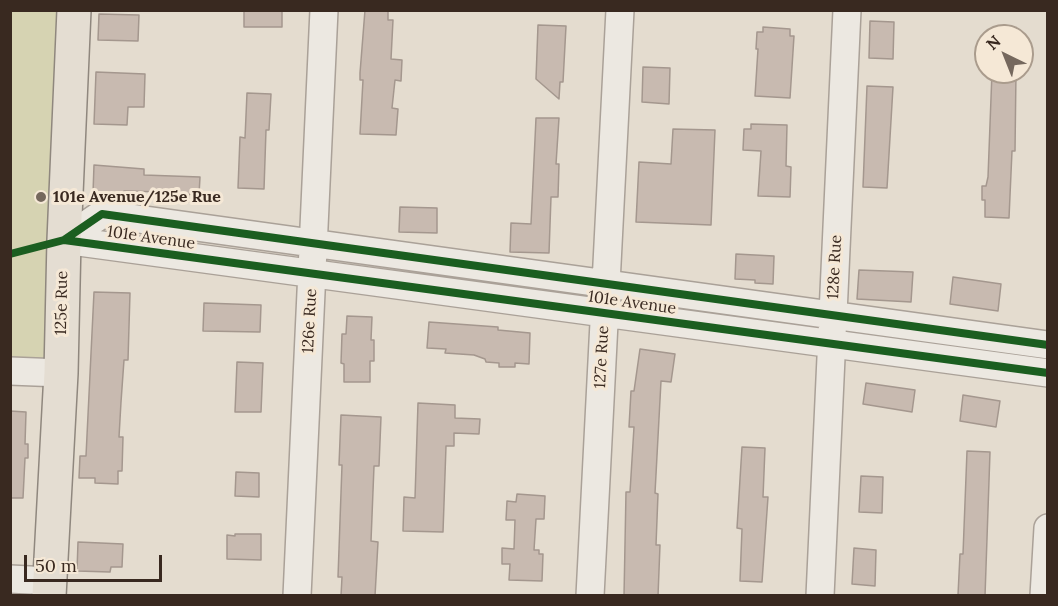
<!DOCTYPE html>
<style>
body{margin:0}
#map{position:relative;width:1058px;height:606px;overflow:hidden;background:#e4dccf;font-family:Lora,serif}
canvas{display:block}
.frame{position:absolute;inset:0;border:12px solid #392920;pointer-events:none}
.north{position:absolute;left:974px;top:24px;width:60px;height:60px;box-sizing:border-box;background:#f5e8d6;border:2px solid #aa9c8d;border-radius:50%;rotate:317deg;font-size:16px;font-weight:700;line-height:24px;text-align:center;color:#392920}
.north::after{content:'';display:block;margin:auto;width:21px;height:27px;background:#75685d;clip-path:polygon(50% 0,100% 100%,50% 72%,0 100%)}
.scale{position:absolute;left:24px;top:555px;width:138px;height:27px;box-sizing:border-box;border:3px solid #392920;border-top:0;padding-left:8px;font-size:18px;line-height:21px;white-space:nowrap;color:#392920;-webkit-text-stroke:4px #f5e8d6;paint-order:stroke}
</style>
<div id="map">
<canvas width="1058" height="606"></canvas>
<div class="frame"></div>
<div class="north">N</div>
<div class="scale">50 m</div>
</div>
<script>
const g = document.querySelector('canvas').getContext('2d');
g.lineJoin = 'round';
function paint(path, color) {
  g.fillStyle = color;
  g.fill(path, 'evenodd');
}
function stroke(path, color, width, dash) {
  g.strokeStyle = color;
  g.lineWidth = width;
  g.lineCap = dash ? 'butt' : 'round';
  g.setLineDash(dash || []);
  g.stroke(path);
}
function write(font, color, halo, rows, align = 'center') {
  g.font = font + ' Lora,serif';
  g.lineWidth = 6;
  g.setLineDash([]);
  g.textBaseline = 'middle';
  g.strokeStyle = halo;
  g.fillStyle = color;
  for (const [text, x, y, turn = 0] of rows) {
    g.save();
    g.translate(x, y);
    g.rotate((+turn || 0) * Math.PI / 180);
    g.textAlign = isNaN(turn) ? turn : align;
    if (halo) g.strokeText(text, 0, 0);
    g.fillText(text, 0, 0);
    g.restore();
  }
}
const green = new Path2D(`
 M11 11H74L61 373 11 371Z`);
const building = new Path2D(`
 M244 10H282V27H244Z
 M365 10H388V20H393L391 59 402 60 401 81 395 80 392 108 398 109 396 135 360 134 363 80H360V73Z
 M99 14 139 15 138 41 98 40Z
 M870 21 894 22 893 59 869 58Z
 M538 25 566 26 563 82H560L559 99 536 79Z
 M763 27 790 29V36H794L790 98 755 96 758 49H756L757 32H763Z
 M643 67 670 68 669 104 642 102Z
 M96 72 145 74 144 107H128L127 125 94 124Z
 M992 72H1016L1015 151H1012L1009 218 985 217V200H982V186H986L988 177Z
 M867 86 893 87 887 188 863 187Z
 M247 93 271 94 269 130H266L264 189 238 188 240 137 245 138Z
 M536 118H559L556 164H559L558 197H551L549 253 510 252 511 223 531 224Z
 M751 124 787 125 786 166 791 167 790 197 758 196 761 151 743 150 744 129H751Z
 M673 129 715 130 711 225 636 222 639 162 671 164Z
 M94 165 144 169V175L200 177 199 195 189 194V202L164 201V192L124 191V194L93 193Z
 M400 207 437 208V233L399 232Z
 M736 254 774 256 773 284 755 283V280L735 279Z
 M859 270 913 272 911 302 857 299Z
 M953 277 1001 284 998 311 950 304Z
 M94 292 130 293 128 360H124L121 402 119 437H123L122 471H118V484L95 483V478H79L80 456H86Z
 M204 303 261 305 260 332 203 331Z
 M347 316 372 317 371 340H374V361H370V382H344V364L341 363 342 334H346Z
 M429 322 498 327V330L530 333 529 364 515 363V367H499V363L486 362 485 359 474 355 445 353 446 349 427 348Z
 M640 349 675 354 671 382 661 381 655 493 658 494 656 545H660L658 596H624L626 492H630L634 427H629L631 391H634Z
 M237 362 263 363 261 412H235Z
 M866 383 915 390 912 412 863 404Z
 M963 395 1000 401 996 427 960 421Z
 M418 403 455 405V418L480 419 479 434 454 433V446H446L443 532 403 531 404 497 415 498Z
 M10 411 26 412 25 444H28V458H25L23 498H10Z
 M341 415 381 417 379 466H374L371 541 378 542 375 596H341L342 577H338L342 465H339Z
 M742 447 765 448 763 497H768L762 582 740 581 742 529 737 528Z
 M967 451 990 452 985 596 958 595 960 554H963Z
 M236 472 259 473V497L235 496Z
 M861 476 883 477 882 513 859 512Z
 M517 494 545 496 544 519H536L534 550H539V554H543L542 581 509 580 510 564H502V548L514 549 515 520H506L507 501 516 502Z
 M235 534H261V560L227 559V535L235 536Z
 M78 542 123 544 122 567H111L110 572 77 571Z
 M854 548 876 550 875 586 852 584Z`);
const minor = new Path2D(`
 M64 240 102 214 1048 345
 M64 240 1048 373
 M10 371 61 373
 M10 579 49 581
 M297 596 324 10
 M590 596 620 10
 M820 596 847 10
 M1044 596 1048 528`);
const major = new Path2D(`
 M49 596 61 373 64 240 74 10`);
const cycleway = new Path2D(`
 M64 240 102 214 1048 345
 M10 254 64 240 1048 373`);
const markers = [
 [41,197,6,"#75685d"]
];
const poiNames = [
 ["101e Avenue/125e Rue",53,197]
];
const streetNames = [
 ["101e Avenue",151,238,8],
 ["128e Rue",835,267,-87],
 ["125e Rue",62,303,-89],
 ["101e Avenue",632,303,8],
 ["126e Rue",310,321,-87],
 ["127e Rue",602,357,-87]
];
paint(green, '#d6d3b2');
paint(building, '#c8bab0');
stroke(building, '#a4978e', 1.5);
stroke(minor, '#aaa198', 30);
stroke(major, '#8f877e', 36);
stroke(minor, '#ece8e1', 27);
stroke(major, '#e4ddd2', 33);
stroke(cycleway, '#1b5e20', 8);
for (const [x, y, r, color] of markers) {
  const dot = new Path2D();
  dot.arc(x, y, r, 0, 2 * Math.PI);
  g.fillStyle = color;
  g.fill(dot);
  stroke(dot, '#f5e8d6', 2);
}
write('bold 16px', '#392920', '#f5e8d6', poiNames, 'left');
write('16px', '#392920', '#f5e8d6', streetNames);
</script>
